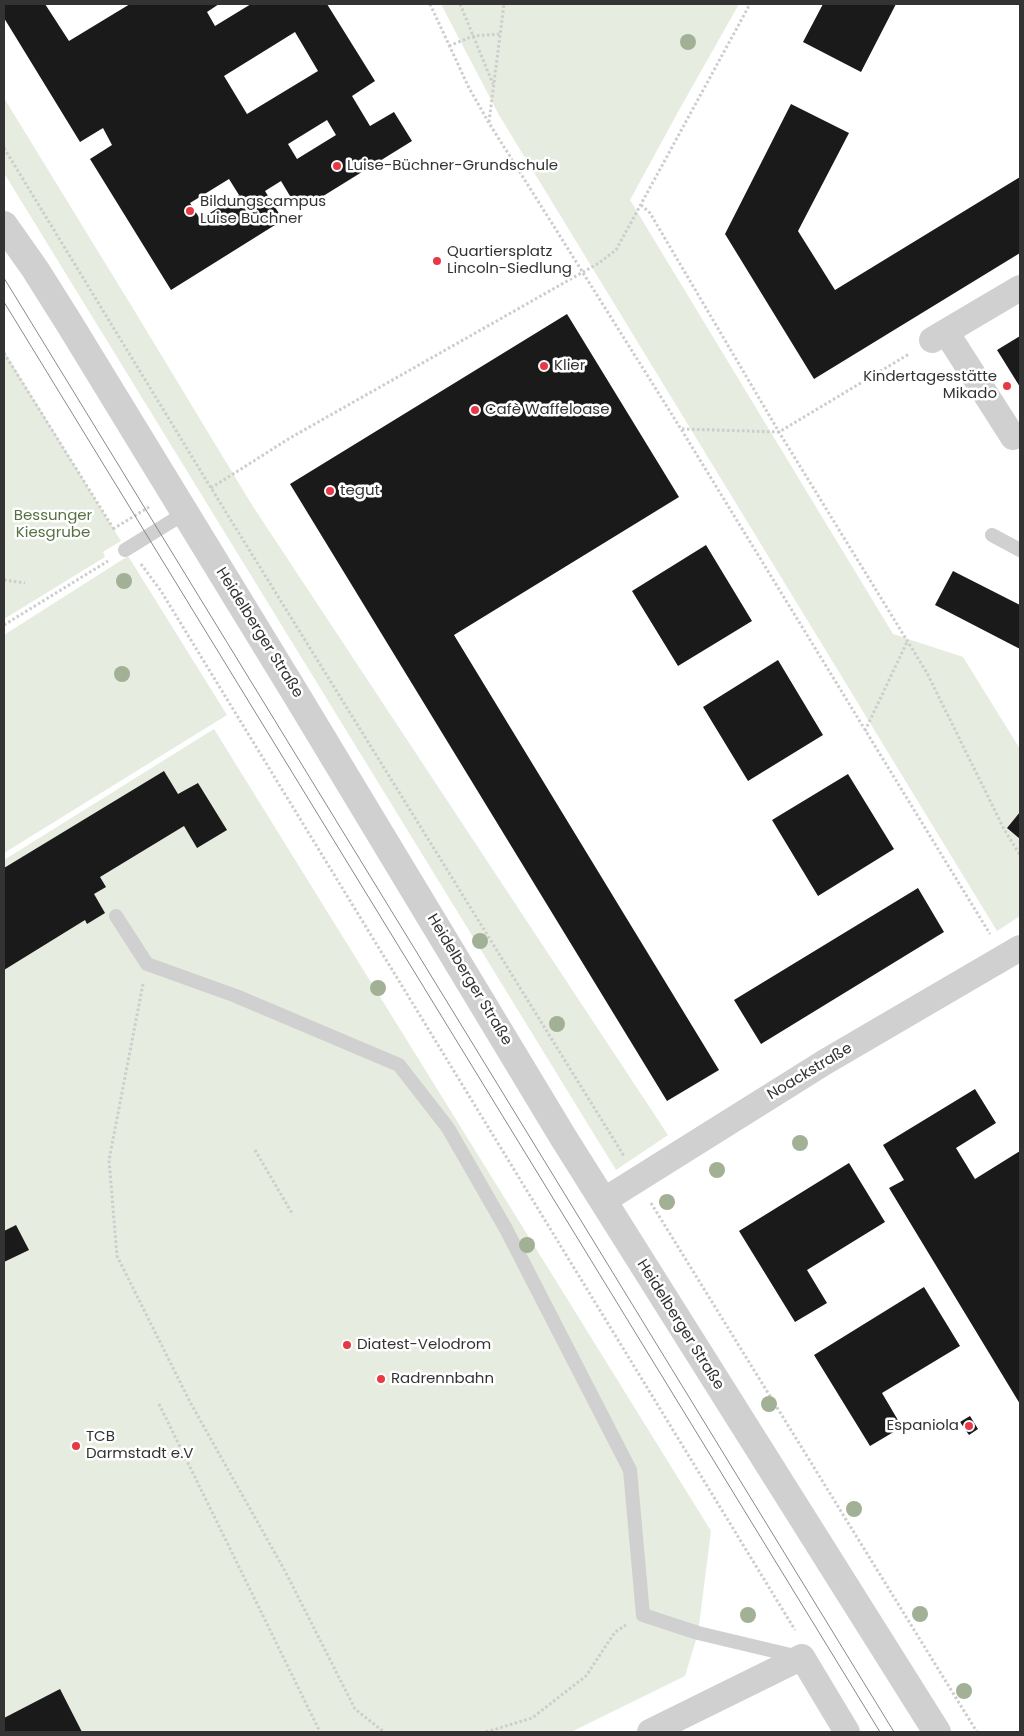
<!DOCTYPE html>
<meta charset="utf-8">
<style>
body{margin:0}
#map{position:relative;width:1024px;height:1736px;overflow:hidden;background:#fff;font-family:Poppins,sans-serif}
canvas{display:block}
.frame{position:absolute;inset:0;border:5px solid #333;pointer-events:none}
</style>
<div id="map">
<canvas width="1024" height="1736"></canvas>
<div class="frame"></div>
</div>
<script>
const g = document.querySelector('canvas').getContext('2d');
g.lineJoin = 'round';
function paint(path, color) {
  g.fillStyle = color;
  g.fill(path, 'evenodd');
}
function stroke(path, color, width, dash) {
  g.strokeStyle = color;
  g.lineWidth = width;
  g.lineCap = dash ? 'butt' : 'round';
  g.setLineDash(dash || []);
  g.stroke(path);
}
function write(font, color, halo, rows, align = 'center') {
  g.font = font + ' Poppins,sans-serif';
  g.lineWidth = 5;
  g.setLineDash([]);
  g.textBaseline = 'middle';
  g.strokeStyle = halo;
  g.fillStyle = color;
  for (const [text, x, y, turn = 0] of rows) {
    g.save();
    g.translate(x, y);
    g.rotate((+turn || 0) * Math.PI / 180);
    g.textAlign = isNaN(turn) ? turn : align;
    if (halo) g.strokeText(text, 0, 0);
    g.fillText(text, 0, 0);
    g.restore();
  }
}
const green = new Path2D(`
 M441 4H739L678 112 630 200 893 634 963 657 1020 749V916L997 931 499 115Z
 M4 98 137 315 252 505 668 1135 616 1170 4 173Z
 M4 351 121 541 103 552 105 557 4 619Z
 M128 556 227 715 4 853V635Z
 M214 729 711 1531 698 1633 685 1676 571 1732H4V860Z`);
const building = new Path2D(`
 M4 4H45L69 41 130 4H219L207 12 215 26 251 4H327L375 81 352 96 370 126 394 112 412 141 299 211 281 181 265 191 283 220 171 290 90 159 112 145 103 128 80 142 4 18ZM295 32 318 71 247 114 224 76ZM327 120 336 135 297 159 288 144ZM229 179 239 195 200 219 190 203Z
 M823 4H896L861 72 803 42Z
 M791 104 849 133 798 231 835 290 1020 177V253L814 379 725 234Z
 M567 314 679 497 454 635 719 1070 667 1101 290 484Z
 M1020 336V387L997 350Z
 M706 545 752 621 678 666 632 591Z
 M953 571 1020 605V649L935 605Z
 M778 660 823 735 748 781 703 707Z
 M164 771 178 794 198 783 227 830 197 848 184 826 100 877 106 887 94 894 105 913 87 924 85 920 4 970V868Z
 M848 774 894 849 818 896 772 820Z
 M1020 812V839L1007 828Z
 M918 888 944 932 761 1044 734 1000Z
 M975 1089 996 1123 956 1148 975 1179 1020 1151V1404L889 1188 904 1180 883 1145Z
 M849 1163 885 1222 807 1270 827 1303 795 1322 739 1231Z
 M16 1225 29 1250 4 1262V1231Z
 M924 1287 960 1346 882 1393 902 1427 870 1446 814 1355Z
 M970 1416 978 1429 969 1435 960 1422Z
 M60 1689 82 1732H4V1718Z`);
const path = new Path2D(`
 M430 4 469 88 489 123 681 429 990 934
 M460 4 493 84
 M449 46 473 36 500 34
 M489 122 504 4
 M4 148 211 488 624 1156
 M641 205 650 213 779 432 927 673 1004 829 1020 855
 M4 353 115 531
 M682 429 779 432 909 354
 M211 488 290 438 599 263 616 250 750 4
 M113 529 149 507
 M141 564 161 591 795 1630
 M4 580 25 583
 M4 625 108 561
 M865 731 907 642
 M143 984 109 1160 117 1256 190 1402 285 1571 355 1709 384 1732
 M255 1150 293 1215
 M651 1203 977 1732
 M159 1404 320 1732
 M486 1732 532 1718 586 1676 615 1632 626 1625`);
const service = new Path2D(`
 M992 535 1020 550
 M125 550 185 513
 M116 916 147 964 236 996 399 1065 448 1128 506 1229 630 1470 643 1615 698 1633 799 1657`);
const minor = new Path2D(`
 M946 332 1013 437
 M932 340 1020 288
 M603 1201 825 1062 1020 948
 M650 1732 802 1657 847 1732`);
const tertiary = new Path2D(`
 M4 225 35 269 69 323 297 696 563 1137 937 1732`);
const tram = new Path2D(`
 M4 278 894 1732
 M4 302 880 1732`);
const trees = [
 [688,42],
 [124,581],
 [122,674],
 [480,941],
 [378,988],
 [557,1024],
 [800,1143],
 [717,1170],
 [667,1202],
 [527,1245],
 [769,1404],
 [854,1509],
 [920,1614],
 [748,1615],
 [964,1691]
];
const markers = [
 [337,166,5,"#e63946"],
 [190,211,5,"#e63946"],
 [437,261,5,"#e63946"],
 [544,366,5,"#e63946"],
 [1007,386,5,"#e63946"],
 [475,410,5,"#e63946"],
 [330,491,5,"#e63946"],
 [347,1345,5,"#e63946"],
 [381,1379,5,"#e63946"],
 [969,1426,5,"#e63946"],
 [76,1446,5,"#e63946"]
];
const poiNames = [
 ["Luise-Büchner-Grundschule",347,166],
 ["Bildungscampus",200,202],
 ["Luise Büchner",200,219],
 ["Quartiersplatz",447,252],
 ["Lincoln-Siedlung",447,269],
 ["Klier",554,366],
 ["Kindertagesstätte",997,377,"right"],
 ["Mikado",997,394,"right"],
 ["Cafè Waffeloase",485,410],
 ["tegut",340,491],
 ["Diatest-Velodrom",357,1345],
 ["Radrennbahn",391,1379],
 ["Espaniola",959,1426,"right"],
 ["TCB",86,1437],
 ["Darmstadt e.V",86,1454]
];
const parkNames = [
 ["Bessunger",53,516],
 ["Kiesgrube",53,533]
];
const streetNames = [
 ["Heidelberger Straße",259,633,58],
 ["Heidelberger Straße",469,980,59],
 ["Noackstraße",810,1072,-31],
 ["Heidelberger Straße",680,1325,58]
];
paint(green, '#e6ecdf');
paint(building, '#1a1a1a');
stroke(path, '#cdcdcd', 3, [2.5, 2.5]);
stroke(service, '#d0d0d0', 14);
stroke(minor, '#d0d0d0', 26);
stroke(tertiary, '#d0d0d0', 28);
stroke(tram, '#888', 1);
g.fillStyle = '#a2b095';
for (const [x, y] of trees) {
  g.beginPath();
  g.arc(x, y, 8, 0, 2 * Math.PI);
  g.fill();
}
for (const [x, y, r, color] of markers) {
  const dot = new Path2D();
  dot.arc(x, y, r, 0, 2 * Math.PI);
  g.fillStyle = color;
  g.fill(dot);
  stroke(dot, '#fff', 2);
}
write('15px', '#333', '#fff', poiNames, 'left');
write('15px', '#56703f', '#fff', parkNames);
write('15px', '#333', '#fff', streetNames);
</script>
